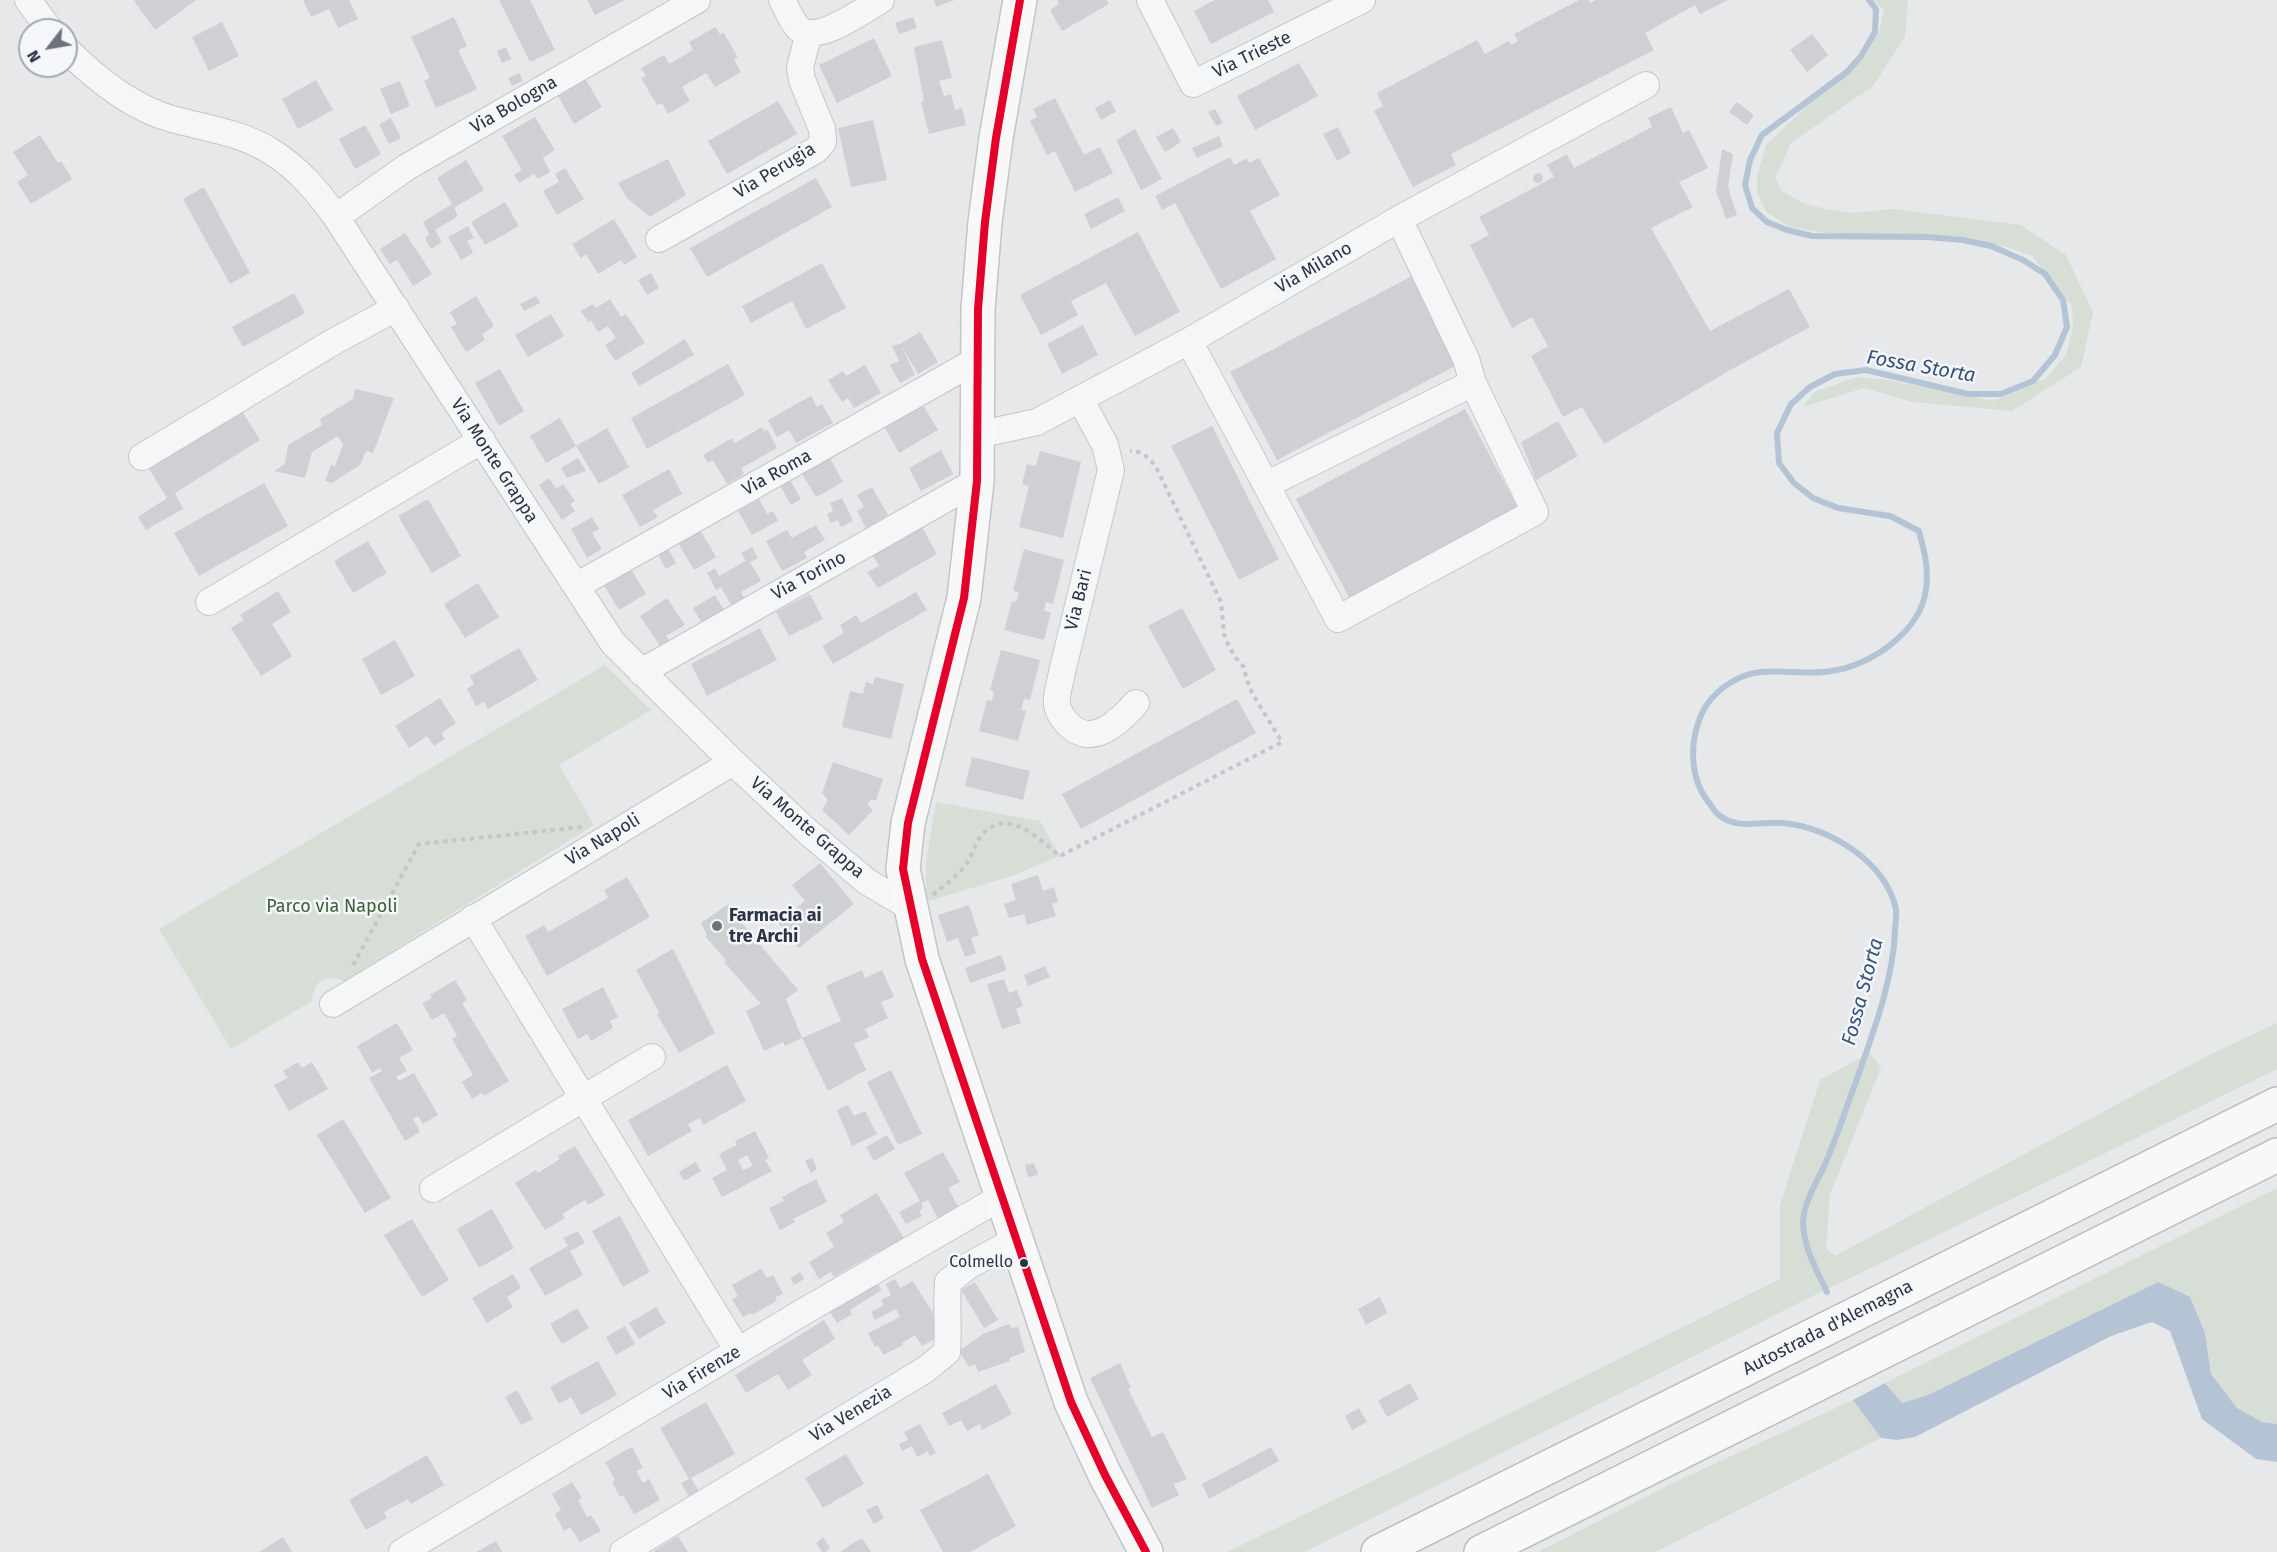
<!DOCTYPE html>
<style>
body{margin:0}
#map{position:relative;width:2277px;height:1552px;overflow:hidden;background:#e6e8ea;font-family:"Fira Sans",sans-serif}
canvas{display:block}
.north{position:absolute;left:18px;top:18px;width:60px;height:60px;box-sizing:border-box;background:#f4f6f9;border:2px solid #a4a8b1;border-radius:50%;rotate:239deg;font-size:16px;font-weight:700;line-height:24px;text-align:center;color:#2b3445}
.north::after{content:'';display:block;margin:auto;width:21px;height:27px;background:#6c737f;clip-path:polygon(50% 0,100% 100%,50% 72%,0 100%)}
</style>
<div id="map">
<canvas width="2277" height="1552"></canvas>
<div class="north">N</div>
</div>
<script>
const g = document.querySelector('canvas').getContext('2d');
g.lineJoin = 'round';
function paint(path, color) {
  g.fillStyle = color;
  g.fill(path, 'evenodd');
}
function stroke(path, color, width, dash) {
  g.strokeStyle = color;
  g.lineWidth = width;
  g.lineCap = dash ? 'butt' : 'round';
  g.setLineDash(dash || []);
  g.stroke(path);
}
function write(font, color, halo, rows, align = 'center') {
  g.font = font + ' "Fira Sans",sans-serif';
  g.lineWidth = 5;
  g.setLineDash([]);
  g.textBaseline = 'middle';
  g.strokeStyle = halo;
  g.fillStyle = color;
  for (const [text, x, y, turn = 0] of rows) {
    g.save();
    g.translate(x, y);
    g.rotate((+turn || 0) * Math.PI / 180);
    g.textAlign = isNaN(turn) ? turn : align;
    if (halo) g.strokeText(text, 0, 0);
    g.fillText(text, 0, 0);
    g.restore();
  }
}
const green = new Path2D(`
 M1874 0H1908L1905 37 1873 86 1791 143 1775 178 1782 191 1803 203 1825 209 1853 213 1893 209 2021 225 2066 255 2093 313 2081 367 2012 411 1912 402 1864 388 1803 407 1814 392 1857 377 1887 380 1994 401 2045 379 2066 355 2073 328 2072 306 2032 256 2007 247 1980 241 1825 233 1790 227 1766 212 1757 192V176L1766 145 1835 79 1851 67 1879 32 1884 11Z
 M605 665 651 710 559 765 594 825 344 981C324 974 314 980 312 1001L231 1049 159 929Z
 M936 802 1040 821 1060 856 1014 875 926 902V862Z
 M2277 1023V1069L1801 1302 1305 1552H1227C1412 1463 1596 1370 1780 1279V1205L1820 1080 1870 1053 1881 1068 1830 1194 1826 1249 1835 1256 2209 1055Z
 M2277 1188V1424L2262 1422 2236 1408 2211 1374 2205 1333 2158 1282 1928 1395 1902 1403 1885 1383Z
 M1853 1400 1881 1438 1655 1552H1538L1675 1482Z`);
const water = new Path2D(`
 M2158 1282 2190 1297 2205 1333 2211 1374 2237 1408 2262 1422 2277 1424V1462L2256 1459 2202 1419 2170 1331 2152 1322 2111 1336 1915 1437 1897 1440 1881 1438 1853 1400 1885 1383 1902 1403 1928 1395Z`);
const stream = new Path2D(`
 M1827 1292C1817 1271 1803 1246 1803 1222 1804 1200 1818 1181 1826 1162 1838 1134 1847 1105 1858 1076 1874 1030 1893 980 1895 931 1895 924 1897 916 1896 909 1885 861 1830 828 1783 823 1763 821 1739 830 1720 816 1716 814 1713 808 1710 804 1689 779 1689 742 1702 713 1712 692 1737 674 1761 672 1784 670 1807 675 1831 671 1871 666 1921 631 1926 589 1929 568 1924 550 1919 531L1890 516 1838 508 1813 498 1794 483 1779 463 1777 433 1791 404 1810 387 1835 374 1866 370 1968 394H2001L2033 381 2055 355 2067 327 2063 300 2045 274 2023 260 1991 246 1963 240 1927 237 1812 236 1787 230 1767 222 1752 208 1745 185 1750 160 1762 135 1847 72 1861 56 1875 32 1876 9 1869 0`);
const building = new Path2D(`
 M135 0H196L155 30 134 1Z
 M303 0H349L358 19 338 28 329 9 311 17Z
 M499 0H530L555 50 530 62Z
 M587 0H625L595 15Z
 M934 0H954L936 7Z
 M1057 0H1107L1109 4 1062 31 1050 10 1059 4Z
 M1215 0H1268L1274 12 1211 44 1194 11Z
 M1579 0H1588L1590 3 1596 0H1728L1700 14 1695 5 1645 33 1654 50 1451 154 1456 165 1413 187 1374 111 1383 106 1377 93 1477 40 1485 54 1509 41 1511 45 1518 41 1514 34Z
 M454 17 467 46 458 50 477 89 436 108 424 81 430 78 411 37Z
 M913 17 917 28 899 34 895 23Z
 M222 22 239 56 209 71 192 37Z
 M715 27 720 34 724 33 738 58 734 60 741 72 715 87 706 73 682 87 690 101 668 114 662 103 657 105 641 78 646 76 641 68 664 55 669 64 693 50 689 42Z
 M1812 34 1828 55 1807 72 1790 50Z
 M874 38 892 76 837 103 819 65Z
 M942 40 952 78 939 81 944 96 951 94 955 110 962 108 966 125 929 134 921 102 924 101 914 47Z
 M506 47 511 59 502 63 497 51Z
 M1299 63 1318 96 1255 130 1237 96Z
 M519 73 523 81 512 86 508 78Z
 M316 80 333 110 298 129 282 99Z
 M586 80 602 107 574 124 558 96Z
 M400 81 410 106 391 114 380 89Z
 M1055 98 1084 155 1100 147 1113 173 1075 192 1055 151 1047 155 1030 121 1037 117 1033 109Z
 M1110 100 1116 112 1101 120 1095 108Z
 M778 101 797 134 727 174 708 141Z
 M1737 102 1754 115 1747 125 1729 112Z
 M1671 107 1683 133 1689 130 1708 168 1679 182 1693 207 1651 228 1710 331 1789 289 1810 327 1732 369 1604 444 1582 407 1563 417 1531 356 1548 346 1532 317 1512 328 1470 245 1489 235 1479 217 1554 177 1547 165 1567 154 1574 168 1652 127 1648 118Z
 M1215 109 1223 123 1216 126 1208 112Z
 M535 117 555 150 543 158 550 172 538 179 534 174 519 183 514 175 522 170 502 136Z
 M391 118 401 138 389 144 379 124Z
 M873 120 887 180 851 187 838 128Z
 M365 125 381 154 355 169 339 139Z
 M1338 127 1351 153 1337 161 1323 134Z
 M1173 128 1181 142 1165 152 1156 137Z
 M1135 129 1162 179 1141 190 1116 140Z
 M40 135 58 163 61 161 72 179 31 204 17 182 28 175 13 152Z
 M1219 136 1223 146 1197 158 1192 148Z
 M1722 149 1733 154 1728 187 1737 215 1726 219 1716 191Z
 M1230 157 1234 165 1247 158 1249 163 1259 158 1280 195 1250 211 1276 259 1221 289 1175 203 1162 210 1155 196Z
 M668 159 686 195 650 217 627 198 618 183Z
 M466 160 484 190 454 208 458 216 435 230 442 242 431 249 425 238 429 234 423 222 452 204 437 178Z
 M565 168 584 199 557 215 543 191 559 182 555 174Z
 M1533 178a5 5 0 1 1 10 0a5 5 0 1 1-10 0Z
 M816 178 832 207 707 277 690 248Z
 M204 187 250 273 230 284 183 199Z
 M1118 197 1125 211 1091 229 1084 214Z
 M505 202 519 226 485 245 471 222Z
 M614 219 637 257 624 265 621 260 598 274 586 254 581 258 572 244Z
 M468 226 474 238 467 241 473 253 461 260 448 237Z
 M1138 232 1180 312 1135 336 1106 283 1071 301 1078 315 1041 335 1020 295Z
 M405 233 432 274 413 286 397 260 390 264 380 249Z
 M822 263 846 308 806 329 792 301 751 323 742 306Z
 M651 273 659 288 647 295 638 280Z
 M1412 276 1459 364 1277 460 1230 372Z
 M294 293 305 313 243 347 232 327Z
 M476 296 494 326 482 334 485 340 466 352 451 327 457 324 450 312Z
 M536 296 540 303 524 311 520 304Z
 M610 299 621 317 626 314 645 343 615 361 605 345 616 338 608 326 598 332 591 320 588 322 581 311 593 304 596 308Z
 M551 314 564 336 528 357 515 335Z
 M1083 325 1098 355 1062 374 1047 344Z
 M920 332 938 362 918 374 902 347 915 375 900 383 890 365 899 361 892 346 900 344Z
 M685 339 694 355 639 386 631 373Z
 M728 364 745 395 647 449 631 418Z
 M865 365 881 393 854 408 848 398 842 402 828 380 843 371 846 376Z
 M500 369 524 411 499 426 475 383Z
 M355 389 394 398 373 453 366 451 360 465 332 483 325 481 331 465 335 466 343 445 338 436 312 452 305 478 274 471 285 464 288 445 322 425 320 419 353 399Z
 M811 396 817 407 822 404 833 423 796 443 789 430 777 437 768 420Z
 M922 404 938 430 899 453 884 426Z
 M1465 409 1519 510 1350 599 1296 499Z
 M242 411 260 440 175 493 183 509 146 530 138 517 167 498 149 469Z
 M560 418 576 446 546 463 530 436Z
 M1558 421 1578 456 1536 480 1521 442Z
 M1212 426 1279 559 1239 580 1171 446Z
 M762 427 764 431 767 429 777 448 741 468 744 474 727 484 713 460 708 463 703 455 732 438 735 443Z
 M607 428 629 467 599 484 576 446Z
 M941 450 953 474 921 491 909 468Z
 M1040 451 1081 462 1063 538 1019 527 1029 486 1022 484 1027 464 1036 466Z
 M829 456 843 482 816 497 801 472Z
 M578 458 586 471 567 478 561 468Z
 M669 469 682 494 653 510 658 517 640 527 622 495Z
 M549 478 556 489 563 484 575 501 570 504 575 511 562 520 539 485Z
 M789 478 801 499 791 505 779 484Z
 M264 483 288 526 199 576 174 533Z
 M872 487 888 515 866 528 857 511 864 507 857 495Z
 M842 498 853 521 841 527 838 520 831 523 827 514 833 511 830 503Z
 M428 499 461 556 432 573 398 516Z
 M759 499 767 514 773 511 778 521 752 535 738 511Z
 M592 517 599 529 592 533 602 549 587 558 571 529Z
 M816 525 825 540 804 552 807 558 782 571 766 541 787 530 792 538Z
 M922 527 937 554 878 588 867 572 879 566 873 556Z
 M699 528 716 557 694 570 677 541Z
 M368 541 387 573 353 593 334 561Z
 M667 547 676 563 666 569 657 553Z
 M752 547 758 558 750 562 761 581 741 592 744 598 731 605 721 587 716 590 707 573 715 568 719 576 746 561 741 553Z
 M1024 549 1064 560 1053 604 1046 602 1044 611 1051 612 1044 640 1004 630 1012 601 1016 602 1019 592 1013 591Z
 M631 569 646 594 619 610 604 585Z
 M478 583 499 617 465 638 444 604Z
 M278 591 291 612 272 624 292 656 261 676 231 628 244 620 240 615Z
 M916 592 927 610 833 664 822 646 844 633 840 625 856 615 861 623Z
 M810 594 823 619 789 636 776 612Z
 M715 595 725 612 703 625 693 608Z
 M667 598 685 625 666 636 669 640 660 646 640 616Z
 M1182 608 1216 670 1183 689 1148 626Z
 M760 628 777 660 707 696 691 664Z
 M395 640 415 676 381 695 362 659Z
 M519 648 538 680 488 709 484 702 476 706 467 689 474 684 470 676Z
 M1001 650 1040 660 1030 700 1024 699 1021 710 1026 711 1018 741 979 731 987 700 992 701 994 692 990 690Z
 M875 677 904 684 891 739 842 727 850 691 863 694 866 682 873 684Z
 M440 698 456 723 441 733 445 739 434 746 427 736 409 748 395 726Z
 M1237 699 1256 733 1081 829 1062 794Z
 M972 757 1030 771 1023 800 965 786Z
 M833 762 883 779 876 801 871 799 867 805 873 810 849 835 822 810 828 800 822 793Z
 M820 863 854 904 799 948 778 923 805 901 792 885Z
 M1038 875 1043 891 1054 887 1058 902 1052 904 1056 916 1027 925 1024 914 1009 918 1004 904 1016 900 1011 884Z
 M627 877 650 917 547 976 525 936 544 925 548 932 608 898 604 890Z
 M727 905 798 990 786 999 802 1038 841 1021 826 986 862 970 865 978 882 970 894 997 881 1002 888 1018 865 1029 869 1037 854 1044 866 1070 828 1091 802 1038 785 1046 783 1042 764 1051 746 1011 761 1004 724 962 726 960 705 936 707 935 701 923Z
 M969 905 979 935 971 938 976 953 965 957 958 938 947 942 938 915Z
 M673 949 715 1033 679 1053 657 1014 659 1012 636 970Z
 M1001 955 1007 970 970 983 965 968Z
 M1045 966 1050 977 1028 986 1024 975Z
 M1004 979 1009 993 1017 990 1023 1006 1016 1009 1021 1023 1002 1029 987 984Z
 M455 980 467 1000 462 1003 509 1081 484 1096 482 1093 472 1099 462 1082 473 1075 452 1039 457 1036 444 1013 432 1020 422 1003 432 998 430 995Z
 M603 987 618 1017 610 1021 613 1028 591 1041 587 1034 578 1039 562 1009Z
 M397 1023 413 1050 399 1058 407 1071 396 1077 399 1081 414 1073 438 1115 423 1124 418 1116 413 1119 420 1132 405 1141 369 1078 382 1071 380 1068 372 1073 357 1046Z
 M298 1062 302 1068 312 1062 328 1089 289 1111 274 1085 288 1078 283 1071Z
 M727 1065 746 1101 703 1125 700 1118 688 1124 692 1131 648 1156 628 1120Z
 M891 1070 922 1134 898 1145 867 1082Z
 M848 1105 854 1116 865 1111 877 1134 852 1146 837 1110Z
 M343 1119 391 1198 365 1213 317 1135Z
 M755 1131 769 1158 765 1160 772 1171 722 1197 712 1178 727 1170 719 1154 737 1145 735 1141ZM747 1155 753 1166 743 1170 738 1160Z
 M887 1135 895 1149 874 1161 866 1147Z
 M575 1146 605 1195 588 1205 585 1200 562 1214 565 1218 545 1230 515 1183 536 1170 538 1173 560 1159 558 1156Z
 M943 1152 960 1182 948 1188 962 1214 942 1226 928 1200 921 1203 923 1208 919 1211 922 1216 906 1224 899 1212 920 1201 904 1173Z
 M812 1158 817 1169 811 1173 805 1161Z
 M696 1162 701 1171 684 1181 679 1172Z
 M1034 1163 1038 1175 1028 1177 1025 1165Z
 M816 1179 827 1202 793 1219 795 1222 780 1230 769 1208 784 1201 782 1197Z
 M877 1193 909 1247 883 1262 877 1252 834 1277 831 1272 819 1279 809 1262 834 1247 826 1233 844 1222 840 1215Z
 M492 1209 514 1248 479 1268 457 1229Z
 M620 1216 650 1272 623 1287 592 1231Z
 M412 1219 449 1280 422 1297 384 1235Z
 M578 1231 585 1243 570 1251 583 1275 545 1296 529 1268 568 1246 563 1238Z
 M761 1269 767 1278 773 1275 783 1294 776 1297 775 1302 754 1314 750 1313 743 1317 732 1299 738 1296 732 1285Z
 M800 1272 804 1279 794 1285 790 1278Z
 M513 1274 521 1288 507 1297 513 1307 487 1323 472 1298Z
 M895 1279 900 1288 913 1281 945 1333 922 1346 915 1335 902 1343 903 1345 883 1355 878 1345 875 1347 868 1333 900 1317 896 1309 875 1320 871 1312 884 1305 881 1300 891 1295 886 1284Z
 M875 1280 882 1290 850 1310 852 1314 837 1323 828 1309Z
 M975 1282 998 1320 984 1328 961 1290Z
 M1380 1297 1387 1313 1366 1325 1358 1309Z
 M656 1307 666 1323 639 1339 629 1323Z
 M577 1308 589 1328 562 1344 550 1324Z
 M824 1320 835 1339 802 1360 812 1375 788 1390 778 1374 746 1393 735 1375Z
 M1009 1324 1011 1328 1018 1327 1025 1352 1009 1358 1010 1361 978 1372 975 1364 969 1367 959 1351 983 1334Z
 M625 1326 635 1344 616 1355 606 1337Z
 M598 1361 617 1395 581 1415 571 1397 559 1404 550 1387Z
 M1120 1363 1131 1388 1128 1389 1152 1437 1163 1432 1187 1479 1174 1484 1179 1495 1152 1508 1090 1378Z
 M1410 1383 1419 1399 1387 1417 1378 1401Z
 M996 1384 1012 1414 982 1430 980 1424 967 1431 961 1420 949 1426 942 1413Z
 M517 1390 533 1419 521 1425 505 1397Z
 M706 1402 735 1454 691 1478 699 1492 689 1497 681 1483 689 1479 660 1428Z
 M1359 1408 1367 1422 1352 1430 1345 1416Z
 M920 1424 936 1453 930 1456 928 1451 917 1457 912 1446 902 1451 899 1444 908 1440 904 1432Z
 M632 1447 643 1468 636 1471 643 1483 649 1479 660 1500 634 1514 623 1495 620 1497 612 1482 615 1480 605 1462Z
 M1271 1447 1279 1461 1209 1499 1202 1484Z
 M846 1454 864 1484 823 1508 805 1478Z
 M427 1455 444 1485 411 1504 408 1499 384 1512 387 1518 366 1530 349 1500Z
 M988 1474 1016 1526 970 1552H943L920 1510Z
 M572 1482 582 1498 578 1500 587 1517 591 1515 601 1531 580 1542 570 1527 564 1531 555 1514 561 1510 552 1494Z
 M877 1505 884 1518 874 1524 866 1510Z
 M678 1536 688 1552H655L654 1551Z
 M283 1537 292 1552H259Z
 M823 1537 830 1548 825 1552H822L816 1543Z
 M862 1538 871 1552H840L850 1545Z
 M496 1541 502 1552H476Z`);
const path = new Path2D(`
 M933 895C943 886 956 878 964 867 972 858 974 844 982 835 1007 806 1039 839 1060 856L1282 742 1252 693 1246 677 1244 667 1236 658 1229 647 1224 634 1221 602 1156 467C1148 457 1143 451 1130 451
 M353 965 419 844 582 827`);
const minor = new Path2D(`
 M28 0 50 30
 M782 0C787 9 792 22 799 29 817 44 864 10 881 0
 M1150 0 1193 84 1362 0
 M66 49C95 78 132 108 172 119 205 128 243 133 272 152 299 169 318 192 336 217L613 643 733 762 808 832 866 881 910 907
 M336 217 407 167 697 0
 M659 239 816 150 823 142 822 129 802 80 800 67 809 33
 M1189 341 1338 619 1535 512 1473 383 1466 359 1399 219
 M1080 399 1105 445 1111 470 1062 672C1061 681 1055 696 1057 705 1058 711 1064 721 1069 725 1093 748 1119 722 1136 703
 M977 435 1037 422 1080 399 1189 341 1399 219 1646 85
 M142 457 333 342 396 308
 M1266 485 1473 383
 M576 586 977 360
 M209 602 482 440
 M641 672 977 481
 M473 918 738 1351
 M333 1004 733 762
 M433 1189 652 1057
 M402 1552 803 1312 1003 1196
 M623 1552 925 1370 947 1352C949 1329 946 1306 948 1282L968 1266 1018 1239`);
const major = new Path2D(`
 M1020 0 996 138 985 222 978 309 977 481 964 598 908 823 903 869 922 959 1071 1402 1105 1475 1146 1552`);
const highway = new Path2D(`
 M1378 1552 2277 1104
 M1481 1552 2277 1155`);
const bus1 = new Path2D(`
 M1020 0 996 138 985 222 978 309 977 481 964 598 908 823 903 869 922 959 1071 1402 1105 1475 1146 1552`);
const markers = [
 [717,926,6,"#6c737f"],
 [1024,1263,5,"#2b3445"]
];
const busNames = [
 ["Colmello",1013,1263]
];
const streetNames = [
 ["Via Trieste",1252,55,-26],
 ["Via Bologna",514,105,-30],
 ["Via Perugia",775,171,-31],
 ["Via Milano",1314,268,-30],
 ["Via Monte Grappa",494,461,57],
 ["Via Roma",777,473,-29],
 ["Via Torino",809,576,-29],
 ["Via Bari",1079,600,-76],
 ["Via Monte Grappa",807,828,41],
 ["Via Napoli",603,840,-31],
 ["Autostrada d'Alemagna",1828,1328,-27],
 ["Via Firenze",702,1373,-31],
 ["Via Venezia",851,1414,-31]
];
const parkNames = [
 ["Parco via Napoli",332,907]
];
const poiNames = [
 ["Farmacia ai",729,916],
 ["tre Archi",729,937]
];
const waterNames = [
 ["Fossa Storta",1921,367,10],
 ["Fossa Storta",1863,992,-75]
];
paint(green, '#d6ded6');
paint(water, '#b4c4d5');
stroke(stream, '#b4c4d5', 6);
paint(building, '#ced0d3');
stroke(minor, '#c4c6c8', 28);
stroke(major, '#c2c5c8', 36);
stroke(highway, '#b8bbbf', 36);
stroke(path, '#c5c6ca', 4, [4.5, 4.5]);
stroke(minor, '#f5f6f7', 26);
stroke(major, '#f8f8f8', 33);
stroke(highway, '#f8f8f8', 33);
stroke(bus1, '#e4002b', 8);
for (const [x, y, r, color] of markers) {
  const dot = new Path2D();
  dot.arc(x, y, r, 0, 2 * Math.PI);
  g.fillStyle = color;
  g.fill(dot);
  stroke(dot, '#f4f6f9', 2);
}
write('16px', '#2b3445', '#f4f6f9', busNames, 'right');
write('18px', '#2b3445', '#f4f6f9', streetNames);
write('18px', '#3f6138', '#f4f6f9', parkNames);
write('bold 18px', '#2b3445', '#f4f6f9', poiNames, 'left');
write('italic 20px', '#34527a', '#f4f6f9', waterNames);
</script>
